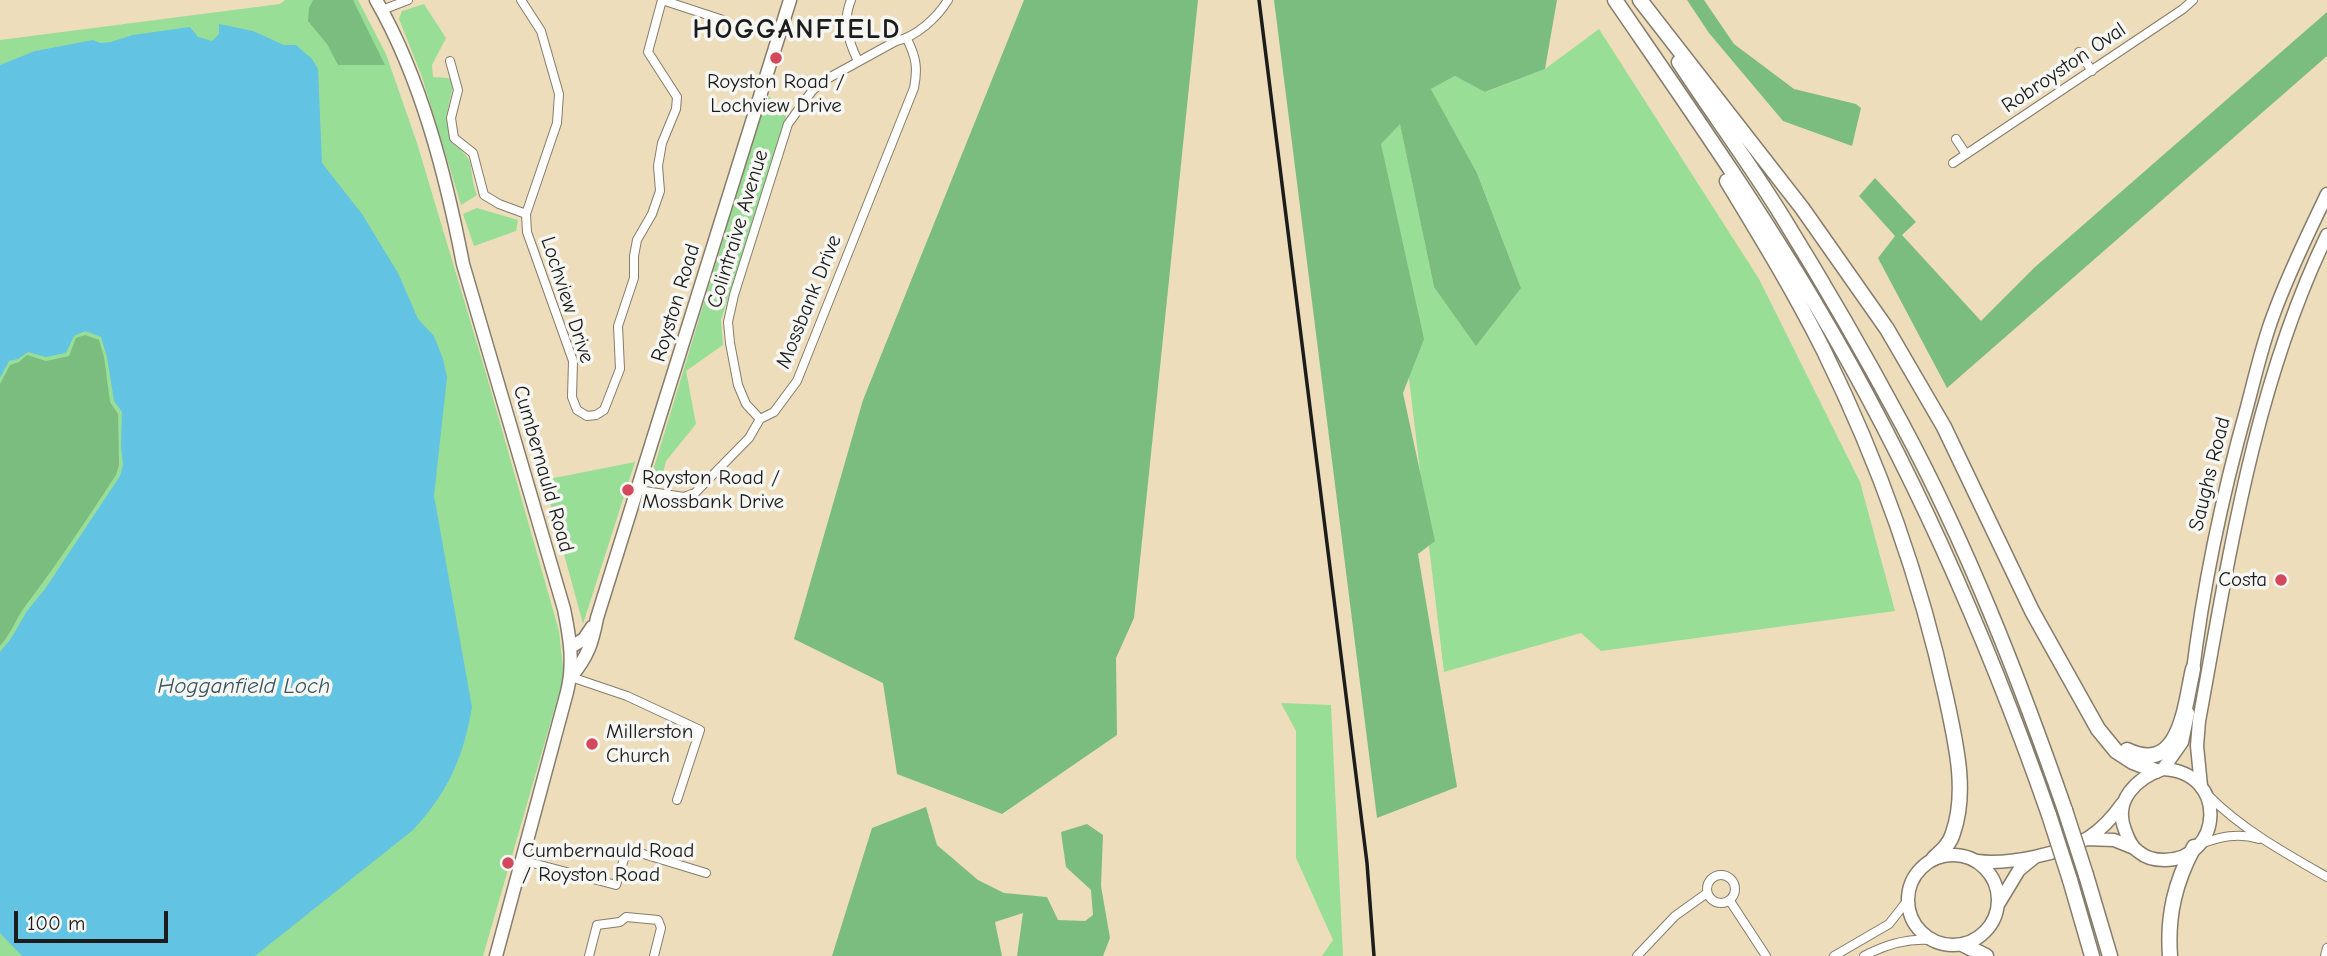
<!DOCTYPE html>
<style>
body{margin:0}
#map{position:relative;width:2327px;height:956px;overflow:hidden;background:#edb;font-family:"Comic Neue",sans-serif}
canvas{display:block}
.scale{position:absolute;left:14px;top:911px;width:154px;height:32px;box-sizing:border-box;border:4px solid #1c1c1c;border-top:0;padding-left:9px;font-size:21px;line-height:24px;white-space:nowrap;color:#1c1c1c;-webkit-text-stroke:5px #f6f6f2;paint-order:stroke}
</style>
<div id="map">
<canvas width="2327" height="956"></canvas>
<div class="scale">100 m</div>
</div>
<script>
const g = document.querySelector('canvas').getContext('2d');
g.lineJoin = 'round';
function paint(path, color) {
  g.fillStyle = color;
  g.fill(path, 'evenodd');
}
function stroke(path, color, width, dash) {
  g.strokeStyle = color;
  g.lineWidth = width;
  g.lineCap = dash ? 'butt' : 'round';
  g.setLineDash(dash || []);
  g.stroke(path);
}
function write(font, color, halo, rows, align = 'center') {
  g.font = font + ' "Comic Neue",sans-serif';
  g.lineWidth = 7;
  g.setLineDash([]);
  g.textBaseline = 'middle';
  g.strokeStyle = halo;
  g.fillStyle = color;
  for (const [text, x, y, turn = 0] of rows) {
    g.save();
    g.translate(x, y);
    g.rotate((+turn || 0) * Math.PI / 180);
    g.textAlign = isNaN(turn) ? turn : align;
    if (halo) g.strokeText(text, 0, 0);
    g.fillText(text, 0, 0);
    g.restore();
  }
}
const green = new Path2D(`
 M285 0H358L386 54 417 143 487 377 559 631 564 676 483 956H0V40L280 4Z
 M424 4 446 38 432 65 433 77 449 78 453 85 446 118 451 142C480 164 466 164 477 195L461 205 422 77 399 19 402 11Z
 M1599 29 1759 279 1860 482 1895 611 1601 651 1581 633 1444 672 1381 144 1400 123 1434 287 1521 288 1477 173 1431 89 1455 76 1486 92 1545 69Z
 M767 95 788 110 721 320 723 345 686 371 696 424 666 461 660 485 652 474Z
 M477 208 518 220 516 231 474 246 463 214Z
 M635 462 583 624 544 480Z
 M1281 703 1331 705 1343 956H1322L1333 940 1296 858V731Z`);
const forest = new Path2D(`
 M313 0H353L385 65H338L327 44 308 21 309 8Z
 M1024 0H1198L1134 618 1116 658 1117 735 1002 814 897 774 883 683 794 639 863 400Z
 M1274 0H1557L1545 69 1485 92 1455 76 1431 89 1477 173 1521 288 1476 346 1434 287 1400 124 1381 144 1424 339 1403 393 1435 541 1418 554 1457 787 1377 818Z
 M1687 0H1704L1734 44 1794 89 1856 104 1861 108 1852 146 1783 121 1709 33Z
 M2327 12V56L1947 388 1878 258 1895 236 1859 196 1875 178 1916 222 1902 235 1981 321 2035 267Z
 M85 335 99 340 104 357 110 402 118 414 119 465 116 475C87 519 58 563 26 605 16 618 11 634 0 646V384L10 365 19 362 27 355 46 361 69 356 76 338Z
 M926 807 937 845 978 880 1004 893 1047 897 1058 920 1085 921 1093 915 1091 890 1066 867 1061 832 1087 824 1103 835 1101 886 1110 938 1103 956H1017L1023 913 995 922 1002 956H832L872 828Z`);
const water = new Path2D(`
 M219 24 253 31 284 45H296L312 59 318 69 322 163 362 214 398 273 418 319 434 336 443 359 447 377 434 496 472 707C463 759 448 792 413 830L255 956H22L0 933V652L12 637 27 611 45 589 120 476 123 465 121 447 122 412 114 401 107 357 101 337 85 331 74 336 66 353 46 357 28 352 18 359 9 361 0 378V65L35 51 93 40 100 43 111 42 133 35 190 27 198 37 212 41 219 34Z`);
const street = new Path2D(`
 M521 0 541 31 559 94 557 123 526 214 527 232 573 361 572 397 577 410 587 416 596 415 604 410 620 369 618 326 634 278V256L637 240 652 214 660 191 658 166 662 143 676 109 677 97 648 52 662 0
 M662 0 723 20
 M851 0C842 22 848 40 858 61
 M382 10 408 0
 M2079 52 2092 71
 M450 61 458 90 451 118 454 138 473 153 484 195 499 204 526 214
 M1956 139 1966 154
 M1953 163 2183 9 2193 0
 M760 419 746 404 738 385 730 343 728 322 734 295 788 124 812 91 825 80 896 41C916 37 937 18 948 0
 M638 490 684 497 695 493 749 438 760 419 774 412 797 381 914 88C918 68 916 57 907 39
 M571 677 627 696 700 730 677 800
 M2209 796C2243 830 2285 853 2327 877
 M2200 844C2220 837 2238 832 2259 839
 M521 860 616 885 627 849 706 873
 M1707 889a14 14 0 1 1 28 0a14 14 0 1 1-28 0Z
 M1730 901 1766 956
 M589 956 597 925 620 922 626 917 658 920 661 928 654 956
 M1637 956 1675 916 1707 893
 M1834 956 1889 924 1907 901
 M1864 956C1886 944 1907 938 1931 940
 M2325 956 2327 948`);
const secondary = new Path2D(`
 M571 647 584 639 592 627
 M571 677C588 656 592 644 597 618L790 0
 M2192 678C2203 586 2222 496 2247 407 2255 377 2262 345 2273 316 2288 274 2308 234 2327 194
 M2163 769 2182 742 2188 713
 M2163 769C2229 772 2223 860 2164 860 2155 860 2146 858 2139 852 2131 847 2128 838 2125 830 2113 800 2137 778 2163 769Z
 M2201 786 2197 746 2199 721C2229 557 2254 386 2327 235
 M2086 839 2114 840 2134 848
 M1908 900a45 45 0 1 1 90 0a45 45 0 1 1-90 0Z
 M1977 861C2009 865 2060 854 2088 838 2102 829 2113 817 2122 804
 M1999 903 2019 870 2035 857`);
const primary = new Path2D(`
 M376 0C421 78 446 176 463 264L564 609C570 638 574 664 567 692L496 956`);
const highway = new Path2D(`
 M1615 0C1685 102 1756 203 1819 310 1913 469 1988 640 2049 815
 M1640 0 1802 208 1887 329 1944 427 2032 611 2098 729 2116 751 2133 762 2156 771
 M1679 62C1713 114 1750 164 1782 216 1824 284 1864 353 1902 424 1968 547 2019 678 2065 810
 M1727 181C1761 237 1795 293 1824 351 1878 461 1920 577 1946 697 1955 740 1968 790 1953 833 1950 844 1942 851 1934 858
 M2127 750C2181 776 2185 703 2193 669
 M2086 875 2110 956
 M2070 880 2092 956
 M1964 945 1986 956
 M2170 956C2167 916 2175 882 2194 847`);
const rail = new Path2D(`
 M1259 0 1367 863 1374 956`);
const highwayBridge = new Path2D(`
 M2065 810 2086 875
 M2049 815 2070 880`);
const markers = [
 [776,58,7,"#d1495b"],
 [628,490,7,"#d1495b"],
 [2281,580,7,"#d1495b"],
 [592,744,7,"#d1495b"],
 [508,863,7,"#d1495b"]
];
const streetNames = [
 ["Robroyston Oval",2064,68,-34],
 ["Colintraive Avenue",738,229,-73],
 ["Lochview Drive",567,300,72],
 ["Mossbank Drive",809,302,-68],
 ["Royston Road",676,303,-73],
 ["Cumbernauld Road",543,469,74],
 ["Saughs Road",2210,474,-76]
];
const poiNames = [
 ["Royston Road /",776,82,"center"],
 ["Lochview Drive",776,106,"center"],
 ["Royston Road /",642,478],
 ["Mossbank Drive",642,502],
 ["Costa",2267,580,"right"],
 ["Millerston",606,732],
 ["Church",606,756],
 ["Cumbernauld Road",522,851],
 ["/ Royston Road",522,875]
];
const waterNames = [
 ["Hogganfield Loch",244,686]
];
const districtNames = [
 ["HOGGANFIELD",797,30]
];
paint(green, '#98de96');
paint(forest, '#7abd7f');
paint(water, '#63c3e2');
stroke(street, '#857c6c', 10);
stroke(secondary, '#857c6c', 15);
stroke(primary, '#857c6c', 15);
stroke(highway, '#857c6c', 17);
stroke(street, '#fff', 8);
stroke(secondary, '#fff', 12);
stroke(primary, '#fff', 12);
stroke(highway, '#fff', 14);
stroke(rail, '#1c1c1c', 3.5);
stroke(highwayBridge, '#857c6c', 17, []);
stroke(highwayBridge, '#fff', 14);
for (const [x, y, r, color] of markers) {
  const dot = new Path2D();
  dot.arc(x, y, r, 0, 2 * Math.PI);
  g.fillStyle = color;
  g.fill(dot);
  stroke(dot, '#f6f6f2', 2.5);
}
write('21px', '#1c1c1c', '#f6f6f2', streetNames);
write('21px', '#1c1c1c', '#f6f6f2', poiNames, 'left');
write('italic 23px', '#355661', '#f6f6f2', waterNames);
g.letterSpacing = '2px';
write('bold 28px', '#1c1c1c', '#f6f6f2', districtNames);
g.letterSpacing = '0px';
</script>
